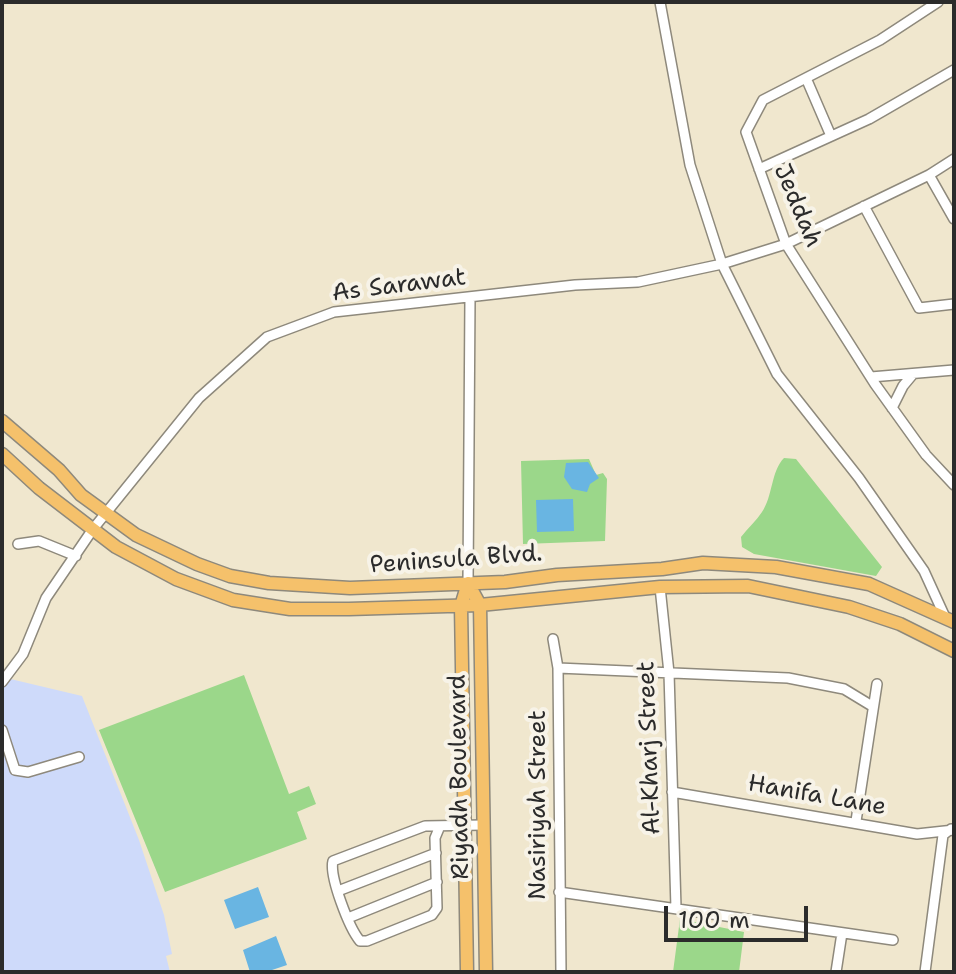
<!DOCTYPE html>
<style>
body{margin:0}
#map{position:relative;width:956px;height:974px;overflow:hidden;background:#f0e7ce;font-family:"Shantell Sans",sans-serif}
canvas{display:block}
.frame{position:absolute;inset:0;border:4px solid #2b2b2b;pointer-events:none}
.scale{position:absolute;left:664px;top:906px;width:144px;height:36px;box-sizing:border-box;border:4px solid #2b2b2b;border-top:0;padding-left:10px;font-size:24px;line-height:28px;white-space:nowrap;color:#2b2b2b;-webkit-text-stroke:6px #f7f3e8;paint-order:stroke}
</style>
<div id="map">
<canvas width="956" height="974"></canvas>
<div class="frame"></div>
<div class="scale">100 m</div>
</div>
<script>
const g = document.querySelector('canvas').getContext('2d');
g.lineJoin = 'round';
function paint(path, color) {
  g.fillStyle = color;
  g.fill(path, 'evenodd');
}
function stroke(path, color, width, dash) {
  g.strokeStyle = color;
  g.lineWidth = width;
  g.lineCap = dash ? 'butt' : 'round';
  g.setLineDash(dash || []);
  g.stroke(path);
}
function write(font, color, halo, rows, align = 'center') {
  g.font = font + ' "Shantell Sans",sans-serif';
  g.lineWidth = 8;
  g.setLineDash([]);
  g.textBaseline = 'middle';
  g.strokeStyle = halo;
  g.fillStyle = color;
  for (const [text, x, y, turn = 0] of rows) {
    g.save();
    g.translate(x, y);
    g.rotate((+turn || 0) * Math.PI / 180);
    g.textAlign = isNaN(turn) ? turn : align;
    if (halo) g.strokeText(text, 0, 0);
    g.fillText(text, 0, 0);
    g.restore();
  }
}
const built = new Path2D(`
 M2 677 82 696 139 840 164 915 172 954 166 956 170 972H2Z`);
const green = new Path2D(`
 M784 458 796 459 882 567 876 576 754 554 742 547 741 537C748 528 756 521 762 512 773 496 771 471 784 458Z
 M589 459 596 475 603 473 607 479 605 541 523 544 521 461Z
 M244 675 289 794 309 786 316 804 297 812 307 839 165 892 99 730Z
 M680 919 744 932 739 972H673Z`);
const water = new Path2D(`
 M588 462 599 478 590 484 587 492 572 489 564 477 566 463Z
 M573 499 574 531 537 532 536 500Z
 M258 887 269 917 235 929 224 900Z
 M276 936 287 965 266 972H250L243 950Z`);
const minor = new Path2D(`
 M660 2 690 165 722 264 777 374 859 478 924 571 945 617
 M938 2 880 40 763 100 746 132 786 244 875 384 926 455 954 485
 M806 78 831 136
 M759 169 869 119 954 70
 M929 175 954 219
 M864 206 919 308 954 304
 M871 377 954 370
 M892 408 903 386 913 374
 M18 544 39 541 76 556
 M468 583 470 297
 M660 587 669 673 676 908
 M553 639 558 668 561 972
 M558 668 788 678 844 689 872 706
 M2 682 23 654 46 598 93 529 199 398 267 337 334 312 575 285 638 282 722 264 786 244 929 175 954 159
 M2 730 15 770 28 772 79 757
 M672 792 917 834 954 830
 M856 821 877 684
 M440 826 435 838 437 908 432 915 367 941H360C349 928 329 876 333 861L425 826 483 825
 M338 891 436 853
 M559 892 893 940
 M348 918 437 882
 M836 972 842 933
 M925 972 943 835 951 829`);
const major = new Path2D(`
 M2 421 59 470 81 495 136 535 197 564 230 576 269 583 350 588 505 582 557 575 662 569 703 563 776 567 869 584 954 622
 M2 454 39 488 116 547 176 579 233 600 290 609H349L480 605 660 587 748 586 849 607 900 624 954 651
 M467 972 461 606 468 583 480 605 486 972`);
const streetNames = [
 ["Jeddah",797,206,67],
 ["As Sarawat",399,286,-7],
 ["Peninsula Blvd.",456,560,-4],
 ["Al-Kharj Street",650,748,-92],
 ["Riyadh Boulevard",460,777,-91],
 ["Hanifa Lane",817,796,10],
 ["Nasiriyah Street",539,805,-90]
];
paint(built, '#cedafa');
paint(green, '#9bd78a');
paint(water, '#69b5e2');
stroke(minor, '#8e897c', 12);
stroke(major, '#8e897c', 15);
stroke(minor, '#fff', 9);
stroke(major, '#f5c16b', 12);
write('24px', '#2b2b2b', '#f7f3e8', streetNames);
</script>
